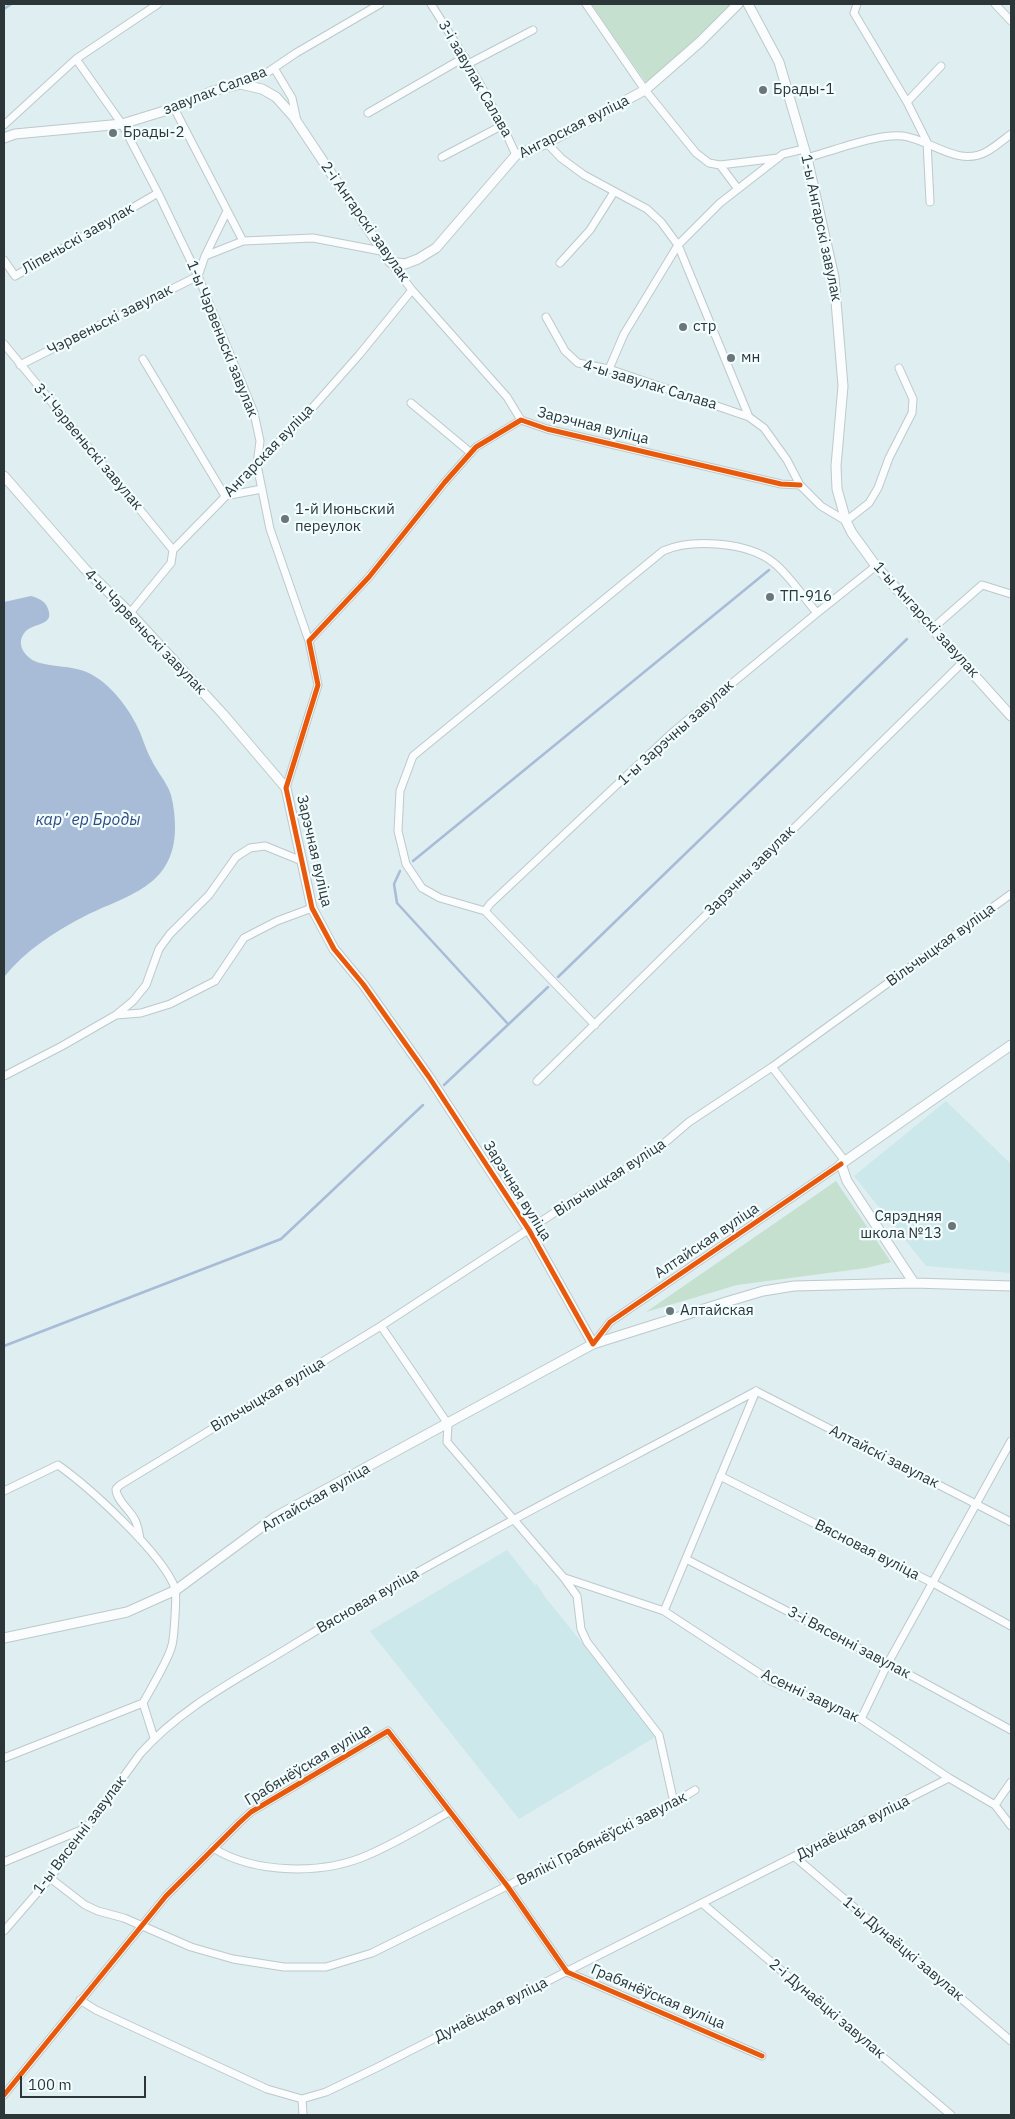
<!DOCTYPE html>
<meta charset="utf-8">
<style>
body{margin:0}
#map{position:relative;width:1015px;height:2119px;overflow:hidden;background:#dfeef0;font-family:"IBM Plex Sans",sans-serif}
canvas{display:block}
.frame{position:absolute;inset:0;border:5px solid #2c3638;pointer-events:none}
.scale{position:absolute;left:20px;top:2076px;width:126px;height:22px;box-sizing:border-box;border:2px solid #2c3638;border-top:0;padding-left:6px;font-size:15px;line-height:18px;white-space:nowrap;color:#2c3638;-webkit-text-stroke:4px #f2fdff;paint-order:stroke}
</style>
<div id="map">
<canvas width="1015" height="2119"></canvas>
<div class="frame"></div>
<div class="scale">100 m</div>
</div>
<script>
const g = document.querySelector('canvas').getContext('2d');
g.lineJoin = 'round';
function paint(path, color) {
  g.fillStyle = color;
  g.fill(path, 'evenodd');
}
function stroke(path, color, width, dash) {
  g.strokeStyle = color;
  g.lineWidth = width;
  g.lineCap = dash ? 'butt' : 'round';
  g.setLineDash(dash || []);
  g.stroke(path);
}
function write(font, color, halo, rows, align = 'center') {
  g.font = font + ' "IBM Plex Sans",sans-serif';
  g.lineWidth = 4.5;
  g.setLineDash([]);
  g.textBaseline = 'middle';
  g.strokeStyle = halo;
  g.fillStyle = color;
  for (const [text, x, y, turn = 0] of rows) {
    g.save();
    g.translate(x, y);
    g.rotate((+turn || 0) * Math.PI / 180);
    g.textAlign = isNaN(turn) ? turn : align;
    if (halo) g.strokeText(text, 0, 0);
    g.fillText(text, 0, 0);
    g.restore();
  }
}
const built = new Path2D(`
 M946 1101 1011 1164V1273L926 1266 854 1176Z
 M507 1550 535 1585 537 1584 545 1597 657 1736 519 1819 370 1631Z`);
const green = new Path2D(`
 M591 4H732L647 84Z
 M836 1181 891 1262 866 1268 737 1285 646 1312Z`);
const water = new Path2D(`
 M31 596C38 598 46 601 48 609 55 626 32 623 25 632 14 645 27 660 40 663 55 667 70 666 84 671 106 679 126 704 136 724 142 735 145 748 151 759 157 772 167 782 171 795 174 806 175 818 175 829 174 887 127 895 85 916 54 932 26 950 4 977V602Z`);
const stream = new Path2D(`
 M4 9 11 4
 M413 861 769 570
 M400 871 394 884 397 903 508 1024
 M558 977 907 639
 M444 1085 548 987
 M4 1346 281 1239 423 1105`);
const street = new Path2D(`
 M431 4C462 53 493 102 516 155
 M586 4 645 90 696 153 709 163 720 165 778 158
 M857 4 854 13 907 102 927 142 930 202
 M995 4 1011 21
 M76 59 122 124 158 193 198 276 254 413 260 441 257 465 270 529 309 641
 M468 64 533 30
 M274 68 292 98 297 121
 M240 84 268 72 296 53 380 4
 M907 102 941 66
 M174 108 243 241
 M368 113 465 57
 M4 125 76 59 158 4
 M547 143 561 158 584 175 647 209 661 222 678 245 720 203 783 154 804 149
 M442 157 503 125
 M807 158C832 151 878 133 903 136 931 140 958 167 986 152 995 147 1003 140 1011 134
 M720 165 738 189
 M678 245 749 417 764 428 787 460 800 485 821 506 846 521 869 503 878 488 889 458 912 413 913 399 899 368
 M205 256 227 211
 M4 260 15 276 158 193
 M390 262 412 290 507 397 521 420
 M560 263 590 230 614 192
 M546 317 565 351 578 363 609 369 749 417
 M4 344 173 550
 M143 359 225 496 262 489
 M20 365 198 276 205 256 243 241 313 238 381 251
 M609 369 624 334 678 245
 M411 403 471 453
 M130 613 171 563 173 550 313 407 359 355 412 290
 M933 628 982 585 1011 594
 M286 788 318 685 309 641 369 577 445 482 476 447 521 420 547 429 781 484 800 485
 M485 911 490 904 672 733 817 613 876 566
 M116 1015 133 1001 146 985 159 949 170 934 209 895 236 857 250 848 265 846 302 861
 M595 1025 485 911 440 898 422 888 406 864 398 831 400 791 413 756 663 551C691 538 749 542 774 563 790 576 803 597 817 613
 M772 1067 845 1161
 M4 1076 62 1046 116 1015 141 1013 170 1004 215 981 244 938 277 921 312 908
 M537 1081 963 662
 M381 1326 448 1424 447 1442 564 1578 577 1596 581 1629 587 1642 659 1735 674 1803
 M593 1344 610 1322 841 1164
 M756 1391 1011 1522
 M720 1476 933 1583 1011 1626
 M4 1491 58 1465C89 1487 162 1553 175 1588 177 1594 174 1638 172 1645 169 1659 151 1688 143 1703
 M140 1539C139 1532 138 1526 135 1520 130 1510 116 1500 116 1489L120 1485 381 1326 583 1194 654 1152 689 1122 772 1067 1011 894
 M686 1559 888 1663 1011 1730
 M565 1578 664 1611 771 1681 861 1719 949 1778 995 1805 1011 1826
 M664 1611 756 1391
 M861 1719 888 1663 1011 1441
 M4 1758 143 1703 154 1738
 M995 1805 1011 1782
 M213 1848C255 1874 323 1875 368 1855 396 1843 422 1827 449 1812
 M795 1857 1011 2041
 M4 1862 86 1828
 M50 1878 85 1905 98 1911 124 1918 191 1947 233 1959 284 1967H326L372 1953 674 1803 695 1790
 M703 1904 951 2115
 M4 1931 50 1878 140 1754C182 1706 242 1677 296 1643 445 1552 602 1474 756 1391
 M80 2000 96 2010 267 2089 302 2099 326 2092 376 2068 949 1778
 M4 2095 166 1896 239 1823 251 1812 388 1731 508 1887 567 1972 762 2056
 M302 2099 303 2115`);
const secondary = new Path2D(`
 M748 4 779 62 807 158 834 277 843 386 836 466 837 489 846 521 852 533 876 566 1011 716
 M4 138 15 134 122 124 174 108 213 91 240 84 262 89 276 97 293 116 390 262 405 264 418 259 436 248 516 155 547 143 645 90 700 42 738 4
 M4 476 85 569 130 613 223 714 286 788 312 908 334 949 363 984 429 1077 529 1230 593 1344
 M914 1283 847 1181 841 1164 1011 1045
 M4 1638 127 1612 176 1590 275 1517 593 1344 726 1302 763 1291 794 1286 914 1283 1011 1286`);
const cycleway = new Path2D(`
 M800 485 781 484 547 429 521 420 476 447 445 482 369 577 309 641 318 685 286 788 312 908 334 949 363 984 429 1077 529 1230 593 1344 610 1322 841 1164
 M4 2095 166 1896 239 1823 251 1812 388 1731 508 1887 567 1972 762 2056`);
const markers = [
 [763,90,5,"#6b7678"],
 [113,133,5,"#6b7678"],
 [683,327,5,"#6b7678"],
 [731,358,5,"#6b7678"],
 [285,519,5,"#6b7678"],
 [770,597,5,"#6b7678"],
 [952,1226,5,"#6b7678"],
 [670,1311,5,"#6b7678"]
];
const streetNames = [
 ["3-і завулак Салава",475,79,60],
 ["завулак Салава",215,91,-21],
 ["Ангарская вуліца",574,127,-27],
 ["2-і Ангарскі завулак",365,222,55],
 ["1-ы Ангарскі завулак",821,228,78],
 ["Ліпеньскі завулак",78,239,-30],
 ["Чэрвеньскі завулак",110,320,-27],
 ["1-ы Чэрвеньскі завулак",222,339,68],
 ["4-ы завулак Салава",650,385,17],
 ["Зарэчная вуліца",593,426,14],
 ["3-і Чэрвеньскі завулак",88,447,50],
 ["Ангарская вуліца",269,451,-46],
 ["1-ы Ангарскі завулак",926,620,48],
 ["4-ы Чэрвеньскі завулак",145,632,46],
 ["1-ы Зарэчны завулак",676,733,-42],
 ["Зарэчная вуліца",314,851,77],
 ["Зарэчны завулак",750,871,-45],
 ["Вільчыцкая вуліца",941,945,-36],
 ["Вільчыцкая вуліца",610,1178,-33],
 ["Зарэчная вуліца",517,1191,58],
 ["Алтайская вуліца",707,1241,-34],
 ["Вільчыцкая вуліца",268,1395,-31],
 ["Алтайскі завулак",884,1457,27],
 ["Алтайская вуліца",316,1498,-30],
 ["Вясновая вуліца",867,1550,27],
 ["Вясновая вуліца",368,1601,-30],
 ["3-і Вясенні завулак",849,1643,28],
 ["Асенні завулак",810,1696,25],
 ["Грабянёўская вуліца",308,1765,-31],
 ["Дунаёцкая вуліца",853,1828,-27],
 ["1-ы Вясенні завулак",80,1835,-53],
 ["Вялікі Грабянёўскі завулак",602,1839,-27],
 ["1-ы Дунаёцкі завулак",903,1949,40],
 ["Грабянёўская вуліца",658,1997,23],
 ["2-і Дунаёцкі завулак",827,2009,40],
 ["Дунаёцкая вуліца",491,2010,-27]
];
const poiNames = [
 ["Брады-1",773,90],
 ["Брады-2",123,133],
 ["стр",693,327],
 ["мн",741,358],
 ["1-й Июньский",295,510],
 ["переулок",295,527],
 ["ТП-916",780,597],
 ["Сярэдняя",942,1217,"right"],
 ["школа №13",942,1234,"right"],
 ["Алтайская",680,1311]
];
const waterNames = [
 ["карʼер Броды",88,820]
];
paint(built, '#cde8eb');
paint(green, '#c5e0ce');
paint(water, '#a8bbd7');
stroke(stream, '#a8bbd7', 2.5);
stroke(street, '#bdc9ca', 9);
stroke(secondary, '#bdc9ca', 11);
stroke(street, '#fafcfd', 7);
stroke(secondary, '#fafcfd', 9);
stroke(cycleway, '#e8590c', 5);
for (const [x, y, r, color] of markers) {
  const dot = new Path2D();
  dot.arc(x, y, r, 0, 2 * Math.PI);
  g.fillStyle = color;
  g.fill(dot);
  stroke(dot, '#f2fdff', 2);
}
write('15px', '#2c3638', '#f2fdff', streetNames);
write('15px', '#2c3638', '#f2fdff', poiNames, 'left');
write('italic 16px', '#304a7e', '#f2fdff', waterNames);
</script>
